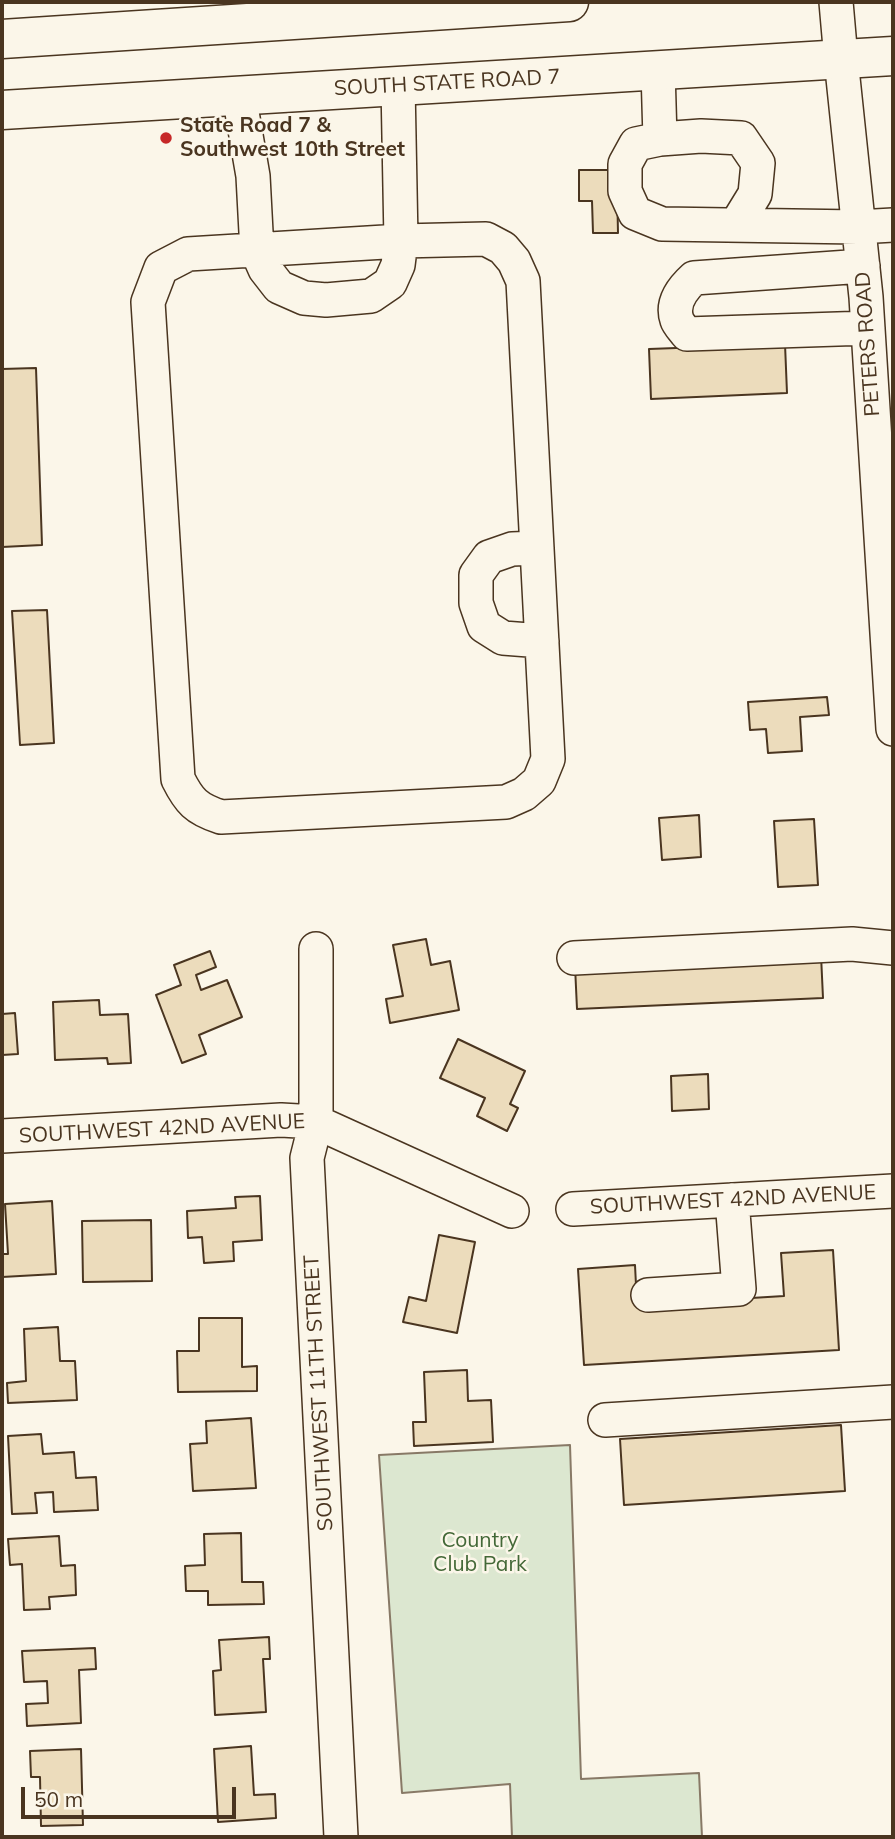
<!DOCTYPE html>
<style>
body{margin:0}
#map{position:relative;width:895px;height:1839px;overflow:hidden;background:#fbf6e9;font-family:Mulish,sans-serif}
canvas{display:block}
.frame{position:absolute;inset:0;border:4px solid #4a3520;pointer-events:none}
.scale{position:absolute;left:21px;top:1787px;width:215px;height:32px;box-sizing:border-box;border:4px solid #4a3520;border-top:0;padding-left:9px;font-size:21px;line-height:24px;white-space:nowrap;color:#4a3520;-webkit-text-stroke:5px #fbf6e9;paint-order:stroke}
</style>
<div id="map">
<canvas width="895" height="1839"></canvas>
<div class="frame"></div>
<div class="scale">50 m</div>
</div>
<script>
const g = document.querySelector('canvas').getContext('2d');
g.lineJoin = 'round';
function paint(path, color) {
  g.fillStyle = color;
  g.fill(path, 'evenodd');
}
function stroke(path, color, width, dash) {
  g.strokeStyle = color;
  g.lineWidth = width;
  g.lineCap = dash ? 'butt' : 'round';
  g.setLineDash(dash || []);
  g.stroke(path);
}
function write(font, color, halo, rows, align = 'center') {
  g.font = font + ' Mulish,sans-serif';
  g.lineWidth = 5;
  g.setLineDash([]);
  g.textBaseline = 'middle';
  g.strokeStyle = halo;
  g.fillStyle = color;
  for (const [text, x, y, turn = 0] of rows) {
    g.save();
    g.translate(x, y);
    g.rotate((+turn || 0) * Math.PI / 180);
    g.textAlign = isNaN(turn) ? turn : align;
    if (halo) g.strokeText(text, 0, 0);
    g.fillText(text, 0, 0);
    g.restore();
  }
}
const green = new Path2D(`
 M570 1445 581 1779 699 1773 702 1837H512L510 1784 402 1793 379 1455Z`);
const building = new Path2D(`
 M579 170H633L617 185 618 233H593L592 201H579Z
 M785 344 787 393 651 399 649 349Z
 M36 368 42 545 2 547V369Z
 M47 610 54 743 20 745 12 611Z
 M827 697 829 715 800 717 802 751 768 753 766 729 750 730 748 702Z
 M699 815 701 857 662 860 659 818Z
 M814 819 818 885 778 887 774 821Z
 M426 939 431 965 450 961 459 1010 390 1023 386 999 403 996 393 945Z
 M210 951 216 967 196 975 201 990 227 980 242 1017 199 1035 206 1054 182 1063 156 995 181 985 174 965Z
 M821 955 823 998 577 1009 575 966Z
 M99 1000 100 1015 128 1014 131 1063 108 1064 107 1058 55 1060 53 1002Z
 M15 1013 18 1054 2 1055V1014Z
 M458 1039 525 1071 510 1104 518 1108 507 1131 477 1116 485 1098 440 1078Z
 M708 1074 709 1109 672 1111 671 1076Z
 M260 1196 262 1240 233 1242 234 1261 204 1263 202 1237 188 1238 187 1211 236 1208 235 1197Z
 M52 1201 56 1274 2 1277V1254H8L5 1204Z
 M151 1220 152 1281 83 1282 82 1221Z
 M439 1235 475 1242 457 1333 403 1322 409 1297 426 1301Z
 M833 1250 839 1350 584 1365 578 1269 635 1265 637 1305 784 1296 781 1253Z
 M199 1318H242V1367L257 1366V1391L178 1392 177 1351H199Z
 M58 1327 60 1361H75L77 1400 8 1403 7 1383 26 1381 24 1329Z
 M467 1370 468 1401 491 1400 493 1442 414 1446 413 1422H426L424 1372Z
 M251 1418 256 1488 193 1491 190 1444 207 1443 206 1421Z
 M841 1425 845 1491 624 1505 620 1439Z
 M41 1434 43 1454 74 1452 76 1478 96 1477 98 1510 54 1512 53 1492 35 1493 37 1513 12 1514 8 1436Z
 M241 1533 242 1582H263L264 1604 208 1605V1591H186L185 1566 205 1565 204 1534Z
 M59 1536 61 1566 75 1565 76 1595 49 1597 50 1609 24 1610 22 1564 10 1565 8 1539Z
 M269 1637 270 1659H263L266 1712 215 1715 213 1671 221 1670 219 1640Z
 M95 1648 96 1669 79 1670 81 1723 27 1726 26 1704 48 1703 47 1681 24 1682 22 1651Z
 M251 1746 254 1795 275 1794 276 1818 218 1822 214 1749Z
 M81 1749 83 1825 41 1826 40 1777H31L30 1751Z`);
const minor = new Path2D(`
 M836 2 841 59 866 297 893 729
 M658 70 660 139
 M239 95 253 176 257 251 265 269 279 287 304 298 326 300 371 296 390 283 398 265 401 241 188 254 161 268 148 302 178 779C189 801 196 809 221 817L506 802 524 794 539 781 548 759 523 281 514 261 503 248 486 239 401 241 398 85
 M736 225 755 194 758 163 741 138 701 136 660 139 636 144 625 164V191L635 213 662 224 858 227 893 225
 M863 266 694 278C683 288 671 303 677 320 678 324 684 330 687 334L868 328
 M537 548 512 549 489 557 476 575V603L484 626 503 638 542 641
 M316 949V1122L307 1158 341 1837
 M574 958 852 944 893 948
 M2 1136 281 1120 316 1122 512 1211
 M573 1209 893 1191
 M648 1295 739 1289 732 1200
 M605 1420 893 1402`);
const major = new Path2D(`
 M2 39 569 2
 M2 110 893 56`);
const markers = [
 [166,138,7,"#c62828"]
];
const streetNames = [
 ["SOUTH STATE ROAD 7",447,83,-3],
 ["PETERS ROAD",868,344,-94],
 ["SOUTHWEST 42ND AVENUE",162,1129,-3],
 ["SOUTHWEST 42ND AVENUE",733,1200,-3],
 ["SOUTHWEST 11TH STREET",319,1393,-93]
];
const poiNames = [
 ["State Road 7 &",180,126],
 ["Southwest 10th Street",180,150]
];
const parkNames = [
 ["Country",480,1541],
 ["Club Park",480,1565]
];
paint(green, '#dce7d0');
stroke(green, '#887966', 2);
paint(building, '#ecdcbc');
stroke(building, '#4a3520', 2);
stroke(minor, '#4a3520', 36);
stroke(major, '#4a3520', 41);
stroke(minor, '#fbf6e9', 33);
stroke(major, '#fbf6e9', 38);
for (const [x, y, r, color] of markers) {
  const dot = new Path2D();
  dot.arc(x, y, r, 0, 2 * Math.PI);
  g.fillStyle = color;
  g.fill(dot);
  stroke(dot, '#fbf6e9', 2.5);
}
write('21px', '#4a3520', '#fbf6e9', streetNames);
write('bold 21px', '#4a3520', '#fbf6e9', poiNames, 'left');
write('21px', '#436837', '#fbf6e9', parkNames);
</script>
